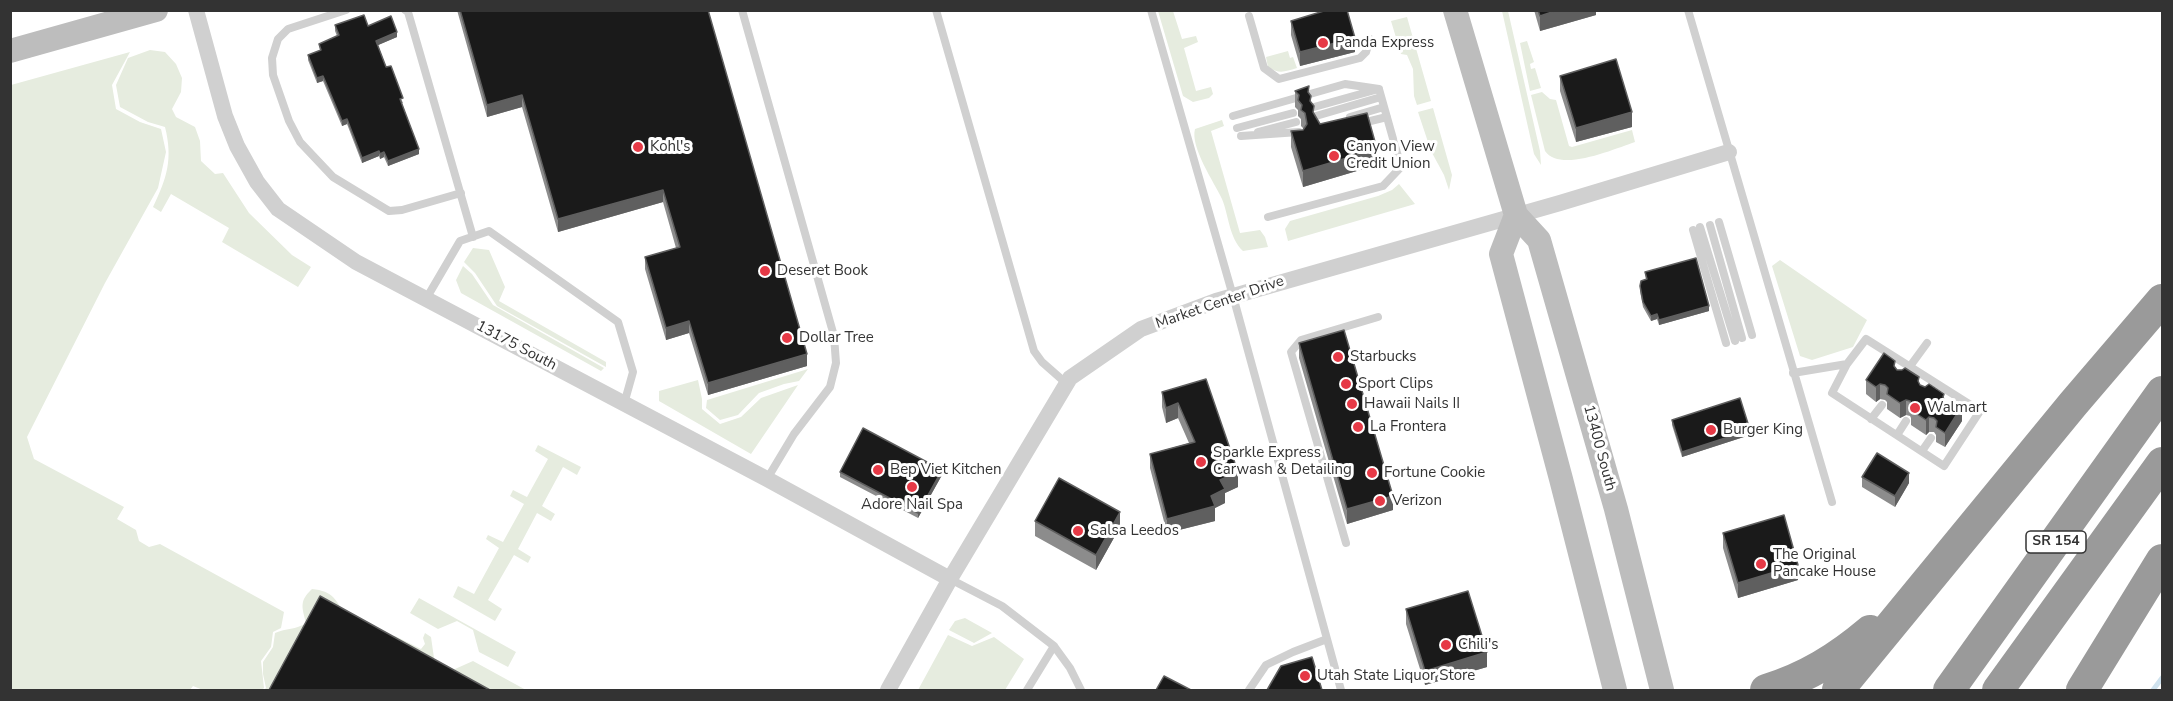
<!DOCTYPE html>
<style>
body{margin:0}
#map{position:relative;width:2173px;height:701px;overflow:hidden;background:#fff;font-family:"Nunito Sans",sans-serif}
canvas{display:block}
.frame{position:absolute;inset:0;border:12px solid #333;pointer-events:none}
</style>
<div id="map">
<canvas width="2173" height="701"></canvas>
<div class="frame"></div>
</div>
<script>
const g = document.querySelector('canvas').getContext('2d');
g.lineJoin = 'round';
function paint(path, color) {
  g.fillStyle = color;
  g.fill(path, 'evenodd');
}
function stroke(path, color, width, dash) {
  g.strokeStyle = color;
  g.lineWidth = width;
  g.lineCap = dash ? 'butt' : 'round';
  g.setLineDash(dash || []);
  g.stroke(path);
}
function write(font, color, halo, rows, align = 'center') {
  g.font = font + ' "Nunito Sans",sans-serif';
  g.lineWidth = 6;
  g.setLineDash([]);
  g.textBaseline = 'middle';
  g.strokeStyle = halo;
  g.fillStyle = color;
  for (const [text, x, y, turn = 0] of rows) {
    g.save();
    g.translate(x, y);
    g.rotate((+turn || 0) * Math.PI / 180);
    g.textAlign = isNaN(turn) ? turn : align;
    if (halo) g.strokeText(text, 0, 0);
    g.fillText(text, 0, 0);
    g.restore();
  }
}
const green = new Path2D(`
 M1158 11H1173L1182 39 1196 36 1198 42 1184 48 1196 91 1211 87 1213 94 1209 98 1193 102 1183 96Z
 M1502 11H1508L1540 151 1541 165 1534 154Z
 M1407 17 1431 101 1417 105 1414 96 1413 69 1407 55 1401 54 1391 21Z
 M1527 41 1534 62 1530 64 1531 69 1535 68 1541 88 1530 91 1520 43Z
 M150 50 165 52 176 64 182 78 181 92 172 109 176 117 195 127 200 141 201 161 215 174 223 173 249 213 292 255 311 267 298 287 222 242 229 228 171 194 161 212 153 207C167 178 173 159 165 127L148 122 120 107 116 85 128 58Z
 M1288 51 1290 58 1293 57 1297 68C1284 72 1279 74 1268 67L1266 57Z
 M130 52 112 85 116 109 140 122 161 129 166 152 158 188 105 283 27 437 34 459 124 507 117 519 136 530 139 541 149 547 160 544 284 612 281 628 273 632 271 647 261 661 264 688 262 690H203L193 686 190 690H11V85Z
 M1542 92 1550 99 1556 100 1569 146 1572 147 1632 130 1635 142C1614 149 1560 173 1545 151L1531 95Z
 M1433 108 1452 175 1449 190 1444 175 1431 151 1418 112Z
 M1222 120 1224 126 1211 131 1240 233 1260 230 1265 237 1268 247 1243 251C1229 238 1229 216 1222 199 1214 182 1190 147 1195 129Z
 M1399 184 1415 204 1288 241 1285 229 1290 221 1378 196 1392 190Z
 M473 248 489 250 505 287 499 301 606 362V367L497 306 475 273 464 262Z
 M1780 260 1867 320 1853 347 1812 360 1800 356 1772 266Z
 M463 266 472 274 493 305 604 368 601 371 461 293 456 280Z
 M808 369 799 381 784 384 759 393 738 415 720 420 706 408 707 400Z
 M698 380 702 399V409L720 424 741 417 761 398 798 385 751 454 659 401V391Z
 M538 445 581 467 577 475 563 467 542 506 555 514 551 521 537 513 518 549 531 557 528 563 514 555 488 600 502 609 495 621 453 597 458 586 474 594 499 548 486 539 488 535 503 542 524 504 510 496 513 490 527 497 548 459 535 451Z
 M312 589C333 591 337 600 346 618L371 624 385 636H395L421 649 425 644 423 638 425 633 431 637 434 658 428 668 264 690 266 688 263 674V662L273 647 275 633C286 628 296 630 306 623 302 607 299 601 312 589Z
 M419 598 516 652 508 667 479 652 473 630 457 621 438 629 410 613Z
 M965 618 992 633 974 643 949 630 955 621Z
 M948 635 972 646 994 637 1024 659 1005 690H918Z
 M473 661 526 690H460L448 680 455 669Z`);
const stream = new Path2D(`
 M2153 690 2162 678`);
const service = new Path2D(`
 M346 10 288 29 278 39 272 58 273 75 289 121 300 142 333 177 389 211 402 210 461 193
 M405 10 408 12 473 237
 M742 10 834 336 836 363 830 387 794 434 767 479
 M936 10 1034 351 1042 362 1067 384
 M1151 10 1233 296 1341 690
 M1688 10 1832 502
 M1249 16 1264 68 1279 79 1360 58 1366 52 1370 39
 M1314 107 1375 90
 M1233 116 1345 84 1379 89
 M1316 116 1381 97
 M1350 117 1384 107
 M1358 124 1387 117
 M1237 128 1293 113
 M1258 132 1296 122
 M1241 136 1299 132
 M1268 217 1383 186 1401 167 1379 89
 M1719 222 1752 335
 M1710 225 1742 338
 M1700 227 1735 341
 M1693 230 1726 343
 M426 299 460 241 489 231 618 322 633 372 624 404
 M1908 369 1927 343
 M1793 373 1847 364 1832 393 1944 466 1980 411 1866 339 1847 364
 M1871 419 1882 405
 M1897 435 1906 421
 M1922 451 1931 438
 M1346 543 1291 352 1301 340 1378 317
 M950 579 1002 606 1054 646 1070 668 1081 690
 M1027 690 1054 646
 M1249 690 1266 665 1293 652 1327 639`);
const minor = new Path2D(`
 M196 10 225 116 237 146 257 182 278 209 356 262 767 479 950 579
 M888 690 950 579 1070 378 1141 329 1216 301 1560 203 1729 152`);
const secondary = new Path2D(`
 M1455 10 1516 215 1539 240 1616 509 1662 690
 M10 51 156 10
 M1516 215 1501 254 1561 479 1615 690`);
const motorway = new Path2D(`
 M1766 690C1806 678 1838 658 1870 631
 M1838 690 2073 404 2162 300
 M1949 690 2162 392
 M1998 690 2162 463
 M2082 690 2162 560`);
const wall = new Path2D(`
 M457 10H708L807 366 708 395 689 333 666 340 645 269V257L676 248 663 202 558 232 522 107 487 117Z
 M1534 10H1596V15L1540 31Z
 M1291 21 1355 52 1300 66 1291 35Z
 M335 25 368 26 397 37 378 45 386 67 403 103H402L419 154 388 166 384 157 380 159 379 156 362 163 347 124 342 126 323 81 317 83 308 60V55L320 51 319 44 337 36 335 31Z
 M1560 76 1632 127 1576 142 1560 91Z
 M1295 91 1309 94 1314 114 1320 124 1377 165 1303 187 1291 147V131L1303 130 1304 129 1301 126V119L1298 116V110L1295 107Z
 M1645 272 1709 311 1659 325 1657 319 1651 321 1643 307 1640 291V286L1646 280Z
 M1299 343 1393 510 1347 524 1299 358Z
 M1895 367 1897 370 1919 383 1920 385 1944 400 1962 421 1945 447 1936 442V435L1934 432H1929L1926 435 1911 425V418L1910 416 1906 415 1900 418 1887 409V402L1885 400 1880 399 1876 402 1866 394V380Z
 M1206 379 1238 487 1225 493V503L1215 508V521L1167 533 1150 468V454L1189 443 1178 418 1166 423 1162 407V392Z
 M1672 420 1750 435 1682 457 1672 425Z
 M840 472 942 475 918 518 840 477Z
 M1862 477 1909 483 1895 507 1862 487Z
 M1035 521 1120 527 1096 570 1035 536Z
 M1723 533 1798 580 1738 598 1723 548Z
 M1406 609 1487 667 1425 685 1406 624Z`);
const shadedWall = new Path2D(`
 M1558 10H1596V15L1540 31V16Z
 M397 32V37L376 46V41Z
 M1355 38V52L1300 66V52Z
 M323 76V81L317 83V78Z
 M522 95V107L487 117V105Z
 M1632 112V127L1576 142V128Z
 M347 119V124L342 126V121Z
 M419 149V154L388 166V161Z
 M1377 149V165L1303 187V171Z
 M379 151V156L362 163V158Z
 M384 152V157L380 159V154Z
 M663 190V202L558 232V219Z
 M1709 306V311L1659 325V320Z
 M1657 314V319L1651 321V316Z
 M689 321V333L666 340V328Z
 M807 354V366L708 395V383Z
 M1880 384V399L1876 402V387Z
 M1906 400V415L1900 418V403Z
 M1178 403V418L1166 423V408Z
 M1962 406V421L1945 447V433Z
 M1929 417V432L1926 435V420Z
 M1750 430V435L1682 457V452Z
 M942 470V475L918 518V513Z
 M1238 472V487L1225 493V503L1215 508V521L1167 533V519L1211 496 1220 480Z
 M1909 473V483L1895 507V496Z
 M1393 496V510L1347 524V509Z
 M1120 512V527L1096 570V555Z
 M1798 565V580L1738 598V583Z
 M1487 652V667L1425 685V671Z`);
const building = new Path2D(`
 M460 10H708L807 354 708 383 689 321 666 328 645 257 680 247 663 190 558 219 522 95 487 105Z
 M1327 10H1347L1355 38 1300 52 1291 21Z
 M1538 10H1558L1540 16Z
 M364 15 368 26 391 16 397 32 376 41 386 67 391 66 403 98 400 99 419 149 388 161 384 152 380 154 379 151 362 158 347 119 342 121 323 76 317 78 308 55 321 50 319 44 339 35 335 25Z
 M1616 59 1632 112 1576 128 1560 76Z
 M1309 86 1308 92 1311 96 1310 101 1314 106 1313 112 1320 124 1367 113 1377 149 1303 171 1291 131 1303 130 1307 124 1305 113 1301 110 1302 105 1298 100 1299 95 1295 91Z
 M1696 258 1709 306 1659 320 1657 314 1651 316 1643 302 1640 286 1641 281 1647 279 1645 272Z
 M1344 330 1393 496 1347 509 1299 343Z
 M1884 353 1895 361 1894 366 1897 370H1902L1905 368 1919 377 1918 381 1920 385 1925 387 1929 384 1944 394 1943 397 1945 402 1949 404 1954 401 1962 406 1945 433 1936 427 1937 421 1934 418 1929 417 1926 420 1911 410 1912 406 1910 401 1906 400 1900 403 1887 394 1888 388 1885 385 1880 384 1876 387 1866 380Z
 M1206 379 1238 472 1220 480 1225 489 1211 496 1215 506 1167 519 1150 454 1195 442 1178 403 1166 408 1162 392Z
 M1740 398 1750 430 1682 452 1672 420Z
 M863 428 942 470 918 513 840 472Z
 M1877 453 1909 473 1895 496 1862 477Z
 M1059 478 1120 512 1096 555 1035 521Z
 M1784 515 1798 565 1738 583 1723 533Z
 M1468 591 1487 652 1425 671 1406 609Z
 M320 596 490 690H269Z
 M1312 657 1322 690H1267L1281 666Z
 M1164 676 1191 690H1156Z`);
const markers = [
 [1323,43,6,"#e63946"],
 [638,147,6,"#e63946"],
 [1334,156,6,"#e63946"],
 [765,271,6,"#e63946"],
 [787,338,6,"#e63946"],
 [1338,357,6,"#e63946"],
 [1346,384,6,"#e63946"],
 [1352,404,6,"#e63946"],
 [1915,408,6,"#e63946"],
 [1358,427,6,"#e63946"],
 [1711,430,6,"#e63946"],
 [1201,462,6,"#e63946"],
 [878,470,6,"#e63946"],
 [1372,473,6,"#e63946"],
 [912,487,6,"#e63946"],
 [1380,501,6,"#e63946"],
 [1078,531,6,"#e63946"],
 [1761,564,6,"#e63946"],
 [1446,645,6,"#e63946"],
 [1305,676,6,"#e63946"]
];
const shields = [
 [2056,542,60]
];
const shieldNames = [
 ["SR 154",2056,542]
];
const poiNames = [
 ["Panda Express",1335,43],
 ["Kohl's",650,147],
 ["Canyon View",1346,147],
 ["Credit Union",1346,164],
 ["Deseret Book",777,271],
 ["Dollar Tree",799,338],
 ["Starbucks",1350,357],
 ["Sport Clips",1358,384],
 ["Hawaii Nails II",1364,404],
 ["Walmart",1927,408],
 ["La Frontera",1370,427],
 ["Burger King",1723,430],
 ["Sparkle Express",1213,453],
 ["Carwash & Detailing",1213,470],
 ["Bep Viet Kitchen",890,470],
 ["Fortune Cookie",1384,473],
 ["Verizon",1392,501],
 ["Adore Nail Spa",912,505,"center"],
 ["Salsa Leedos",1090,531],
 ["The Original",1773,555],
 ["Pancake House",1773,572],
 ["Chili's",1458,645],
 ["Utah State Liquor Store",1317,676]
];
const streetNames = [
 ["Market Center Drive",1220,303,-19],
 ["13175 South",516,346,28],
 ["13400 South",1599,448,75]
];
paint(green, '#e6ecdf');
stroke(stream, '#cfe2ee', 5);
stroke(service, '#d0d0d0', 8);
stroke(minor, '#d0d0d0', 16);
stroke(secondary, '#bdbdbd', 24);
stroke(motorway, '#9a9a9a', 32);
paint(wall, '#8c8c8c');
paint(shadedWall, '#5f5f5f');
paint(building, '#1a1a1a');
stroke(building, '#5f5f5f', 1.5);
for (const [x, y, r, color] of markers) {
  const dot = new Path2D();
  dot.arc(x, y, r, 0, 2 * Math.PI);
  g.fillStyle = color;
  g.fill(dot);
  stroke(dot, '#fff', 2);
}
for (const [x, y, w] of shields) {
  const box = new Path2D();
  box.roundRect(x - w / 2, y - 11, w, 22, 4.5);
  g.fillStyle = '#fff';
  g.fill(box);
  stroke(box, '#333', 1.5);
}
write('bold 14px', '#333', null, shieldNames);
write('15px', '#333', '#fff', poiNames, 'left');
write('15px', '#333', '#fff', streetNames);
</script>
